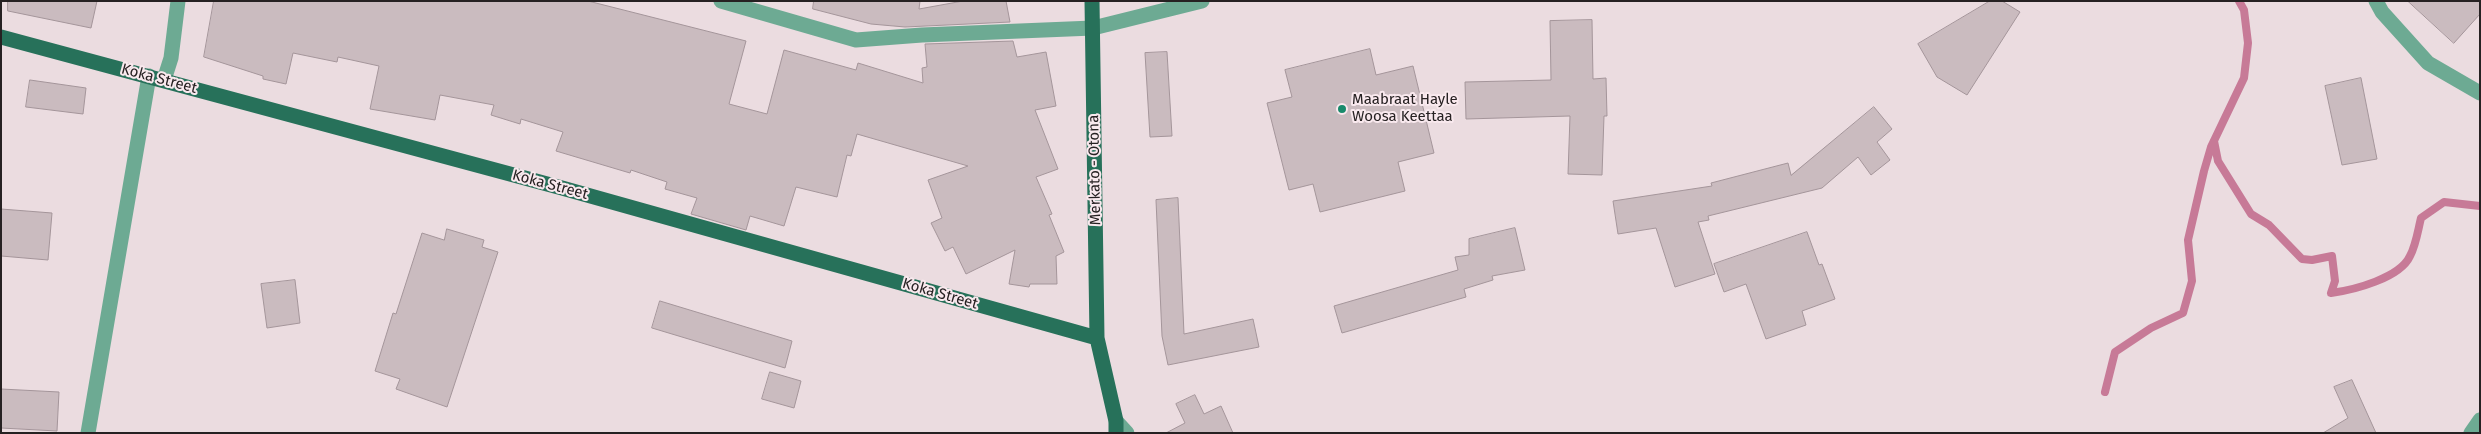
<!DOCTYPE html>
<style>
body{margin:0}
#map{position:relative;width:2481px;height:434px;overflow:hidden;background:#ebdce0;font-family:"Fira Sans",sans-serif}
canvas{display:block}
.frame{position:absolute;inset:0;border:2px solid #262122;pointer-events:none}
</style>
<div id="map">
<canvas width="2481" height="434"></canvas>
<div class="frame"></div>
</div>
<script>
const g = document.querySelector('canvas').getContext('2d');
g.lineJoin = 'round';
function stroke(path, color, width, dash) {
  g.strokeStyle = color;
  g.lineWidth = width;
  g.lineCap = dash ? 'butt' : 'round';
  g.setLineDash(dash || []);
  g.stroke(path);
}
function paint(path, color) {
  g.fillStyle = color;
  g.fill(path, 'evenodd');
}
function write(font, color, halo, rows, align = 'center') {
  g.font = font + ' "Fira Sans",sans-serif';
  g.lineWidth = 4;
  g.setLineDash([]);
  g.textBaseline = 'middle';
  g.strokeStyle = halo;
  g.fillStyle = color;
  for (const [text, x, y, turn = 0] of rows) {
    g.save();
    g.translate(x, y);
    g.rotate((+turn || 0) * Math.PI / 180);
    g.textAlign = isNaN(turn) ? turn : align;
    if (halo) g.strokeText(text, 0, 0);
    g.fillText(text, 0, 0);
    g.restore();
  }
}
const stream = new Path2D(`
 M2214 141 2218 161 2251 214 2269 225 2302 259 2312 260 2332 256 2335 281 2331 293C2354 290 2400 278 2410 256 2416 245 2418 230 2421 218L2444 202 2480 206
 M2105 392 2115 352 2151 328 2183 313 2192 281 2188 240 2204 171 2211 147 2244 78 2248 43 2244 10 2239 1`);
const building = new Path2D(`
 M8 1H97L91 28 8 11Z
 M214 1H588L746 41 729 104 767 114 784 50 856 70 858 63 923 83 922 68 927 67 925 44 1013 41 1017 57 1046 52 1056 106 1035 110 1058 169 1036 177 1052 214 1049 215 1064 252 1056 256 1057 284H1030L1029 287 1009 284 1015 250 966 274 953 247 945 251 931 223 942 218 928 180 968 166 857 134 851 156 847 155 837 197 796 187 784 226 750 216 746 230 691 214 697 198 665 189 667 182 631 170 630 173 556 151 563 132 521 119 520 124 491 115 494 105 440 95 435 120 370 109 379 66 338 57 337 62 293 53 286 84 263 79V76L204 57Z
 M814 1H920L919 9 963 1H1006L1010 22 905 27 871 24 813 9Z
 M1990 1H2002L2020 12 1967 95 1937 77 1918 44Z
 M2408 1H2480V14L2454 43Z
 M1592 20 1593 79 1606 78 1607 116H1604L1602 175 1568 174 1570 116 1466 119 1465 82 1551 80 1550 21Z
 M1370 49 1376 75 1413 66 1434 153 1398 162 1405 191 1320 212 1313 184 1289 190 1267 103 1292 97 1285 70Z
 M1167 52 1172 136 1150 137 1145 53Z
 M2361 78 2377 159 2342 165 2325 86Z
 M30 80 86 88 83 114 26 107Z
 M1874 107 1892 129 1877 142 1890 160 1871 175 1858 157 1822 188 1708 216 1709 220 1698 222 1715 274 1675 287 1656 228 1618 234 1613 201 1712 186 1711 183 1788 163 1791 175Z
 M1178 198 1184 334 1253 319 1259 347 1168 365 1162 336 1156 200Z
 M1 209 52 213 48 260 1 256Z
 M1515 228 1525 270 1492 276 1493 280 1464 289 1466 297 1342 333 1334 306 1458 270 1455 257 1469 255V239Z
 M447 229 484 240 482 247 498 252 447 407 396 389 400 379 375 371 393 313 396 314 422 233 444 240Z
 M1807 232 1819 265 1822 264 1835 299 1802 311 1806 325 1766 339 1746 284 1724 292 1714 264Z
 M295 280 300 323 267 328 261 284Z
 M660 301 792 341 785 368 652 328Z
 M770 372 801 381 794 408 762 399Z
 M2352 380 2376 433H2323L2348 418 2334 387Z
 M1 389 59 392 57 431 1 428Z
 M1195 395 1204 414 1221 406 1233 433H1166L1185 423 1176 404Z`);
const minor = new Path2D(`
 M721 1 856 40 922 35 1093 28 1202 1
 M2376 1 2382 12 2428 63 2480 93
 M164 80 171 58 178 1
 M1116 421 1127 433
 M88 433 149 76
 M2471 433 2480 420`);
const major = new Path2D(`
 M1092 1 1097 338 1116 421V433
 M1 37 562 188 1097 338`);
const markers = [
 [1342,109,5,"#188a6b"]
];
const streetNames = [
 ["Koka Street",159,79,15],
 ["Merkato - Otona",1095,170,-91],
 ["Koka Street",550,185,15],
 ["Koka Street",940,294,16]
];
const poiNames = [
 ["Maabraat Hayle",1352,100],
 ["Woosa Keettaa",1352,117]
];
stroke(stream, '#c77a97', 8);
paint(building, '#cabbbf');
stroke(building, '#a4959a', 1);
stroke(minor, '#6daa93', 15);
stroke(major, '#27715a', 15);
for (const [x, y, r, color] of markers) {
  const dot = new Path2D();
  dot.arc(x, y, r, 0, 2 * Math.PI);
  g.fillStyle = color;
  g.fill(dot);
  stroke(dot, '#f9e9ee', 2);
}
write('15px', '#262122', '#f9e9ee', streetNames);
write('15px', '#262122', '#f9e9ee', poiNames, 'left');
</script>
